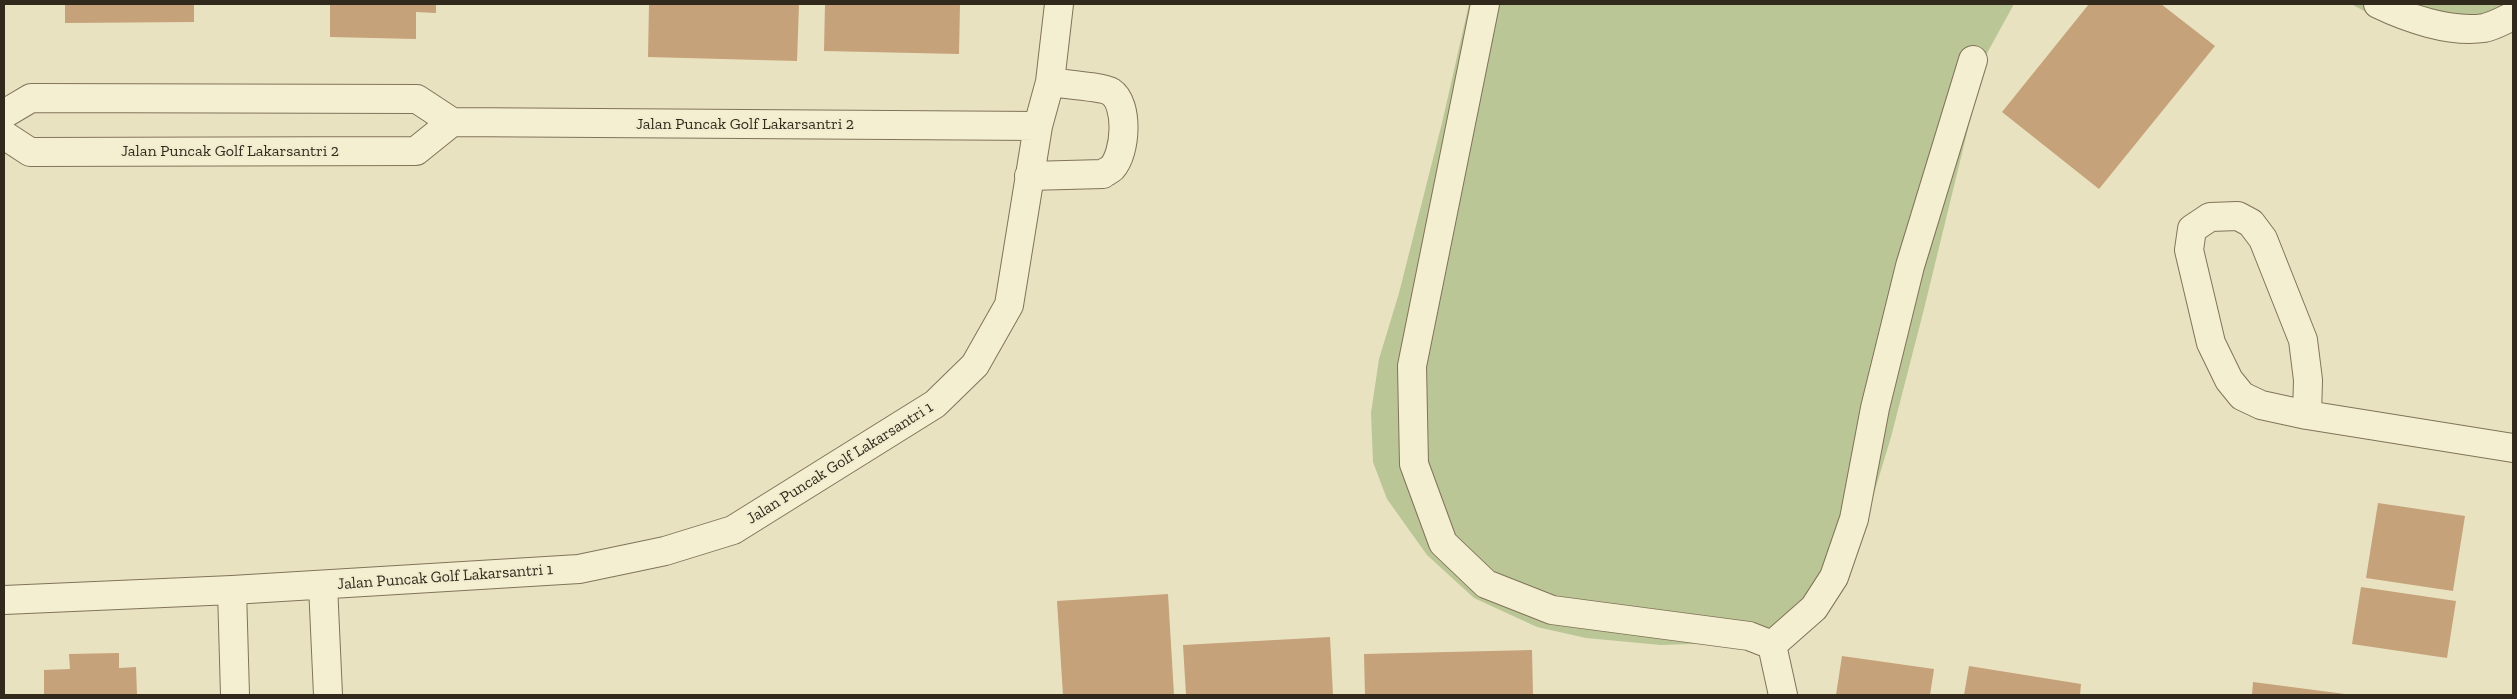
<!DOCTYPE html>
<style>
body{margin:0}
#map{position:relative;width:2517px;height:699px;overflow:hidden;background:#e9e2c0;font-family:"Zilla Slab",serif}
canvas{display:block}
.frame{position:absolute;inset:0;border:5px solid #32291d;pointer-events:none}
</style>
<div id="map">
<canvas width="2517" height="699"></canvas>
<div class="frame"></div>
</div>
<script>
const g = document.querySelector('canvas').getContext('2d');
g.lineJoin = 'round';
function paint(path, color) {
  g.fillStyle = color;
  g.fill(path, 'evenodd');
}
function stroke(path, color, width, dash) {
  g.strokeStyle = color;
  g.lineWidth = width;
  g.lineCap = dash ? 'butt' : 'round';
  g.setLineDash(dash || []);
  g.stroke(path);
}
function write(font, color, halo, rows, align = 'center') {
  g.font = font + ' "Zilla Slab",serif';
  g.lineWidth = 4.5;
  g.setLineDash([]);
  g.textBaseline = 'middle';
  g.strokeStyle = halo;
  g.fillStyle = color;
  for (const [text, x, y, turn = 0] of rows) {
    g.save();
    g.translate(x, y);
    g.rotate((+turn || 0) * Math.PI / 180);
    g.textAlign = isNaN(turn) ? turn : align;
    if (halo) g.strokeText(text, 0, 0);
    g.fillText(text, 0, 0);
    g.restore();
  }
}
const green = new Path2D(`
 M1469 4H2014L1986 55 1923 313 1891 437 1863 530 1778 628 1725 643 1661 645 1586 638 1537 627 1474 598 1427 555 1387 499 1373 462 1371 413 1379 359 1399 293 1442 123Z
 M2351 4H2513V17L2410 26 2366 12Z`);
const building = new Path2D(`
 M65 4H194V22L65 23Z
 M330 4H436V13L416 12V39L330 37Z
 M649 4H799L797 61 648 57Z
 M825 4H960L959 54 824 51Z
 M2089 4H2161L2215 46 2099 189 2002 112Z
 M2378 503 2465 516 2453 591 2366 578Z
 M2361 587 2456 601 2447 658 2352 644Z
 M1168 594 1174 695H1063L1057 601Z
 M1330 637 1333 695H1186L1183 645Z
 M1532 650 1533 695H1365L1364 654Z
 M119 653V668L136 667 137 695H44V670L70 669 69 654Z
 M1842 656 1934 669 1930 695H1836Z
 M1969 666 2081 684 2080 695H1964Z
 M2253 682 2345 694V695H2252Z`);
const minor = new Path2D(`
 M1485 4 1412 366 1414 464 1443 543 1486 584 1552 610 1749 636 1772 645 1783 695
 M2378 4C2407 18 2450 33 2484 28 2494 26 2504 20 2513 16
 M4 114 31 98 417 99 452 122 1038 126
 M4 135 30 152 416 151 452 122
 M1029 176 1103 174C1105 172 1110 170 1112 168 1126 153 1129 104 1111 92 1104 87 1061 84 1050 82
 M2307 415 2308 380 2303 340 2263 239 2251 223 2238 216 2210 217 2192 229 2189 250 2211 343 2229 380 2242 396 2261 405 2307 415 2513 448
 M323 585 328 695
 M232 590 235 695
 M4 600 232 590 579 569 665 551 733 530 935 404 975 365 1009 305 1038 126 1050 82 1059 4
 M1772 645 1814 608 1834 577 1854 519 1875 408 1910 266 1973 60`);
const streetNames = [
 ["Jalan Puncak Golf Lakarsantri 2",745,124],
 ["Jalan Puncak Golf Lakarsantri 2",230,151],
 ["Jalan Puncak Golf Lakarsantri 1",840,463,-32],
 ["Jalan Puncak Golf Lakarsantri 1",445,577,-4]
];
paint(green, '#bac695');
paint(building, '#c5a279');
stroke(minor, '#817359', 30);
stroke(minor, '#f5efd2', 28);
write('16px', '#32291d', '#f2eccf', streetNames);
</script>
